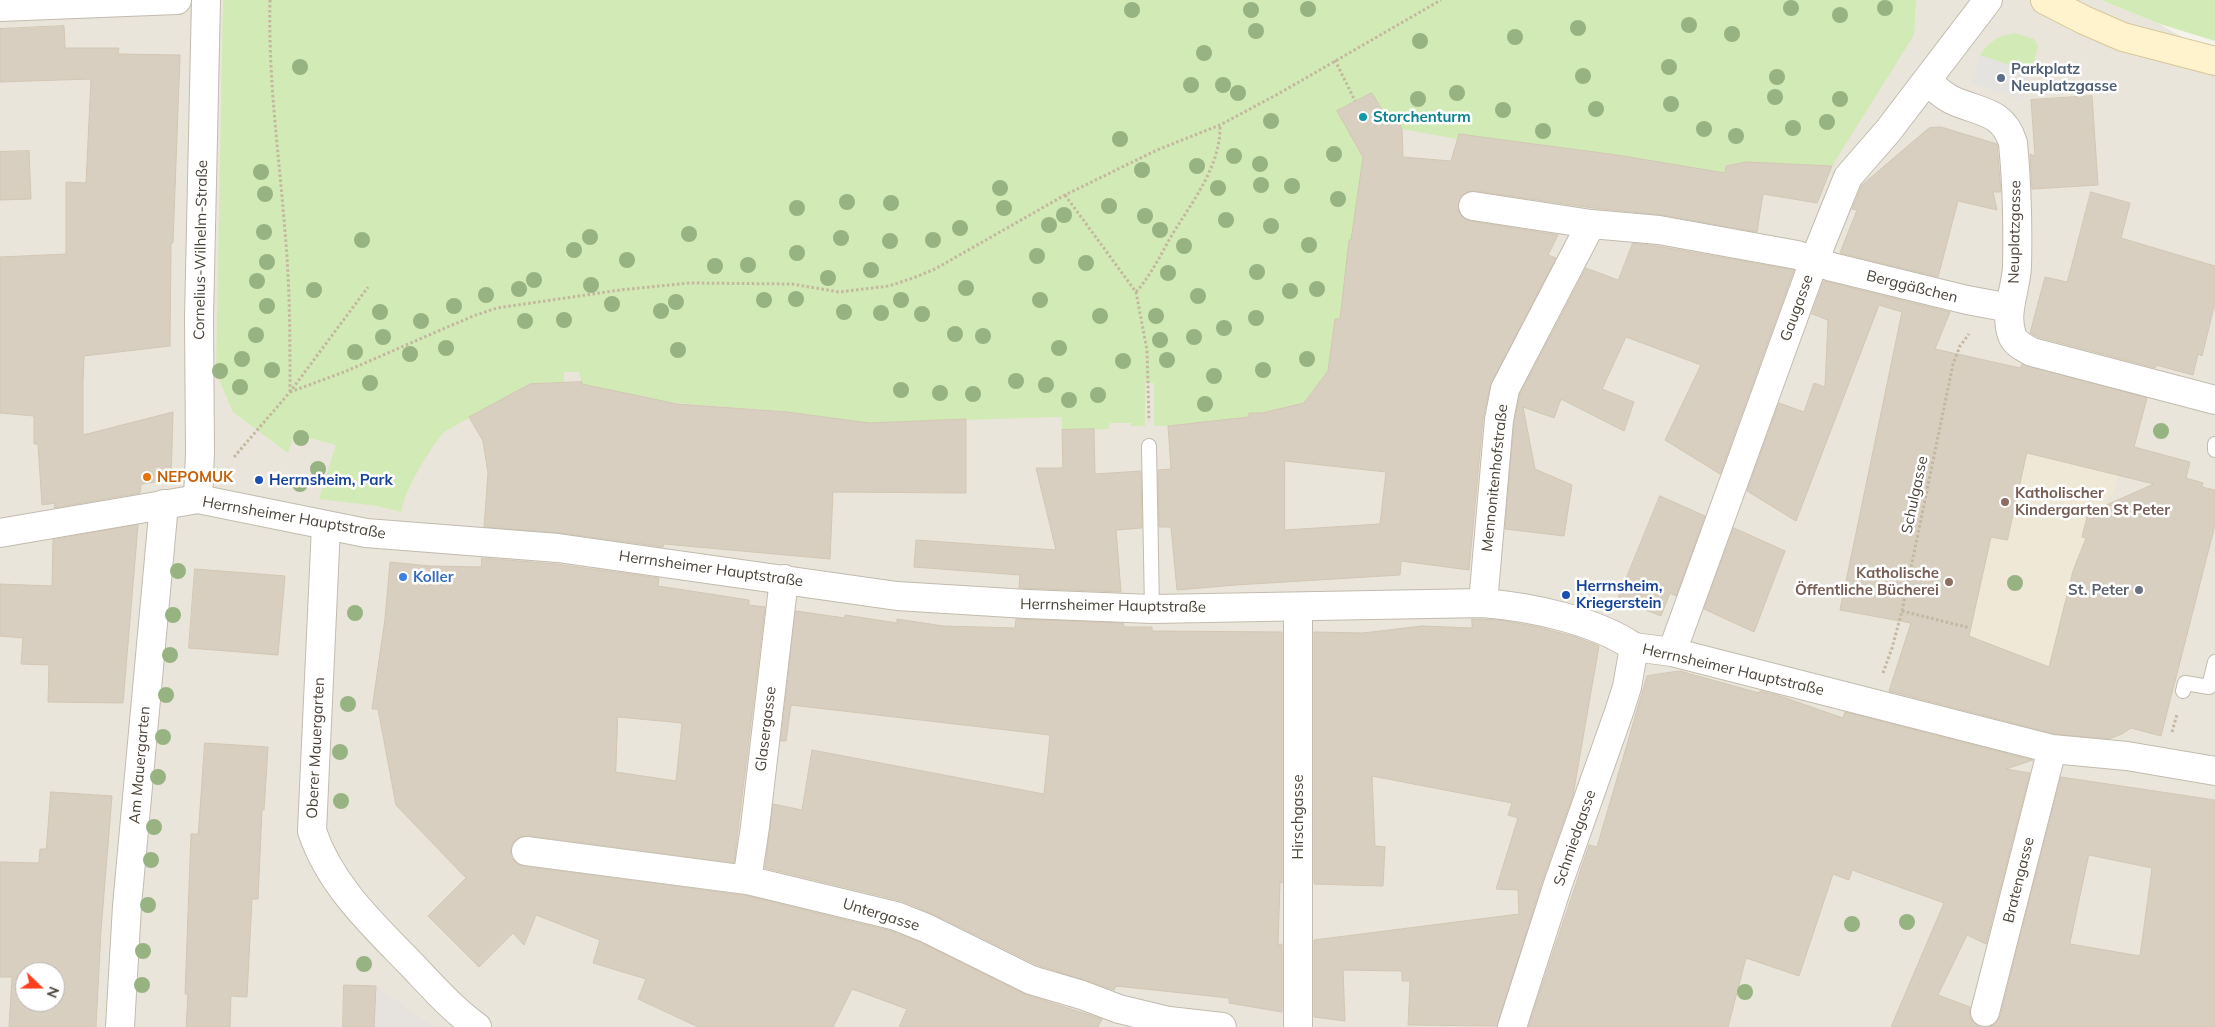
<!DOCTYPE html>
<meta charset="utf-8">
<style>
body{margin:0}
#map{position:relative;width:2215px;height:1027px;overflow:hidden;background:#f6f3ec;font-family:Mulish,sans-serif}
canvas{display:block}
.north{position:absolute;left:15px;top:962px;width:50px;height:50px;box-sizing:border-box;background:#fff;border:1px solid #b7b4b0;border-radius:50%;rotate:112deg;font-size:14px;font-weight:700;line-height:20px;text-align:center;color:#4b4439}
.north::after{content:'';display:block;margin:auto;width:18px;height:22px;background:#fc3f1d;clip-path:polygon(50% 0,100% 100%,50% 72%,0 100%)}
</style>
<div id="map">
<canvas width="2215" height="1027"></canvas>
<div class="north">N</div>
</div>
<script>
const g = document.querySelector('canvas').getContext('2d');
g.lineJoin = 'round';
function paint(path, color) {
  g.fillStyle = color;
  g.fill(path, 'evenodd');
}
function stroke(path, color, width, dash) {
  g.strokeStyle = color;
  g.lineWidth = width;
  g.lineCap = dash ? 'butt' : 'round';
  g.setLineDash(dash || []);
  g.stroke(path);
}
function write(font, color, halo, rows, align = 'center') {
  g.font = font + ' Mulish,sans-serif';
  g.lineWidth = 5;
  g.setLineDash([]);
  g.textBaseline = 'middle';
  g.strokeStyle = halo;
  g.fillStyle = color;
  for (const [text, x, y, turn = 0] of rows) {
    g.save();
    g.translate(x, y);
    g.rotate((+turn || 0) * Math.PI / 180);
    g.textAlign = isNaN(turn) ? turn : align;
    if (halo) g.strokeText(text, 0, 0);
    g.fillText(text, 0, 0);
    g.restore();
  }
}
const residential = new Path2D(`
 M0 0H2101L2160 24 2215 57V1027H0ZM25 972H55V1002H25Z`);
const industrial = new Path2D(`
 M376 986 433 1027H374Z`);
const education = new Path2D(`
 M2034 423 2126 446 2113 495 2109 494 2103 516 2083 532 2082 537 2087 538 2077 574 2072 573 2070 577 2076 579 2069 607 2064 605 2062 610 2067 611 2061 639 2056 638 2055 642 2059 644 2057 668 1968 636 1987 556 1988 536 2008 540Z`);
const green = new Path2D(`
 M223 0H1916L1914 35 1832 166 1746 162 1726 165 1725 173 1628 157 1459 134 1457 139 1402 129V126L1397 124 1355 143 1364 153 1352 240H1349L1340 319H1335L1328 371 1304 403 1262 413H1249V417L1168 426H1154V383H1145V426H1131V423H1110L1108 429 1062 430V417H1057L869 423 787 412 654 401V399L582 384 579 372H564V382L530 384 444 432C429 450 405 489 401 512L377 506 319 499 336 445 294 434 288 453 233 412 216 373Z
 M2101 0H2215V41L2160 24Z
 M2015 33 2034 39 2038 46 2031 73 1980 55C1990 41 1997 36 2015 33Z`);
const parking = new Path2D(`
 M1980 55 2031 73 2021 100 1971 83Z`);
const building = new Path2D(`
 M64 26 65 48H119L118 54 180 55 173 243H171L170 346 84 356 83 382V435L173 412 171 480 141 484 140 493 54 508 55 503 42 505 38 444H34V416L0 413V257L66 254V182L86 183 91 79 0 82V29Z
 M1372 93 1384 113 1396 116 1402 129 1403 157 1451 161 1459 134 1617 155 1725 173 1726 166 1746 162 1832 166 1817 203 1763 194 1757 232 1662 215 1593 208 1475 191 1467 192 1461 197 1458 204 1459 212 1464 218 1471 221 1558 235 1548 255 1556 258 1490 386 1483 419 1469 570 1401 561 1400 575 1236 585 1177 590 1171 527H1159L1158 470 1171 469 1168 426 1249 417V413H1262L1304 403 1328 371 1335 319H1340L1349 240H1351L1363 157 1337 111ZM1285 461 1386 472 1380 524 1285 530Z
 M2092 96 2098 185 2032 189 2030 154 2035 156 2031 100Z
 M1941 127 1997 144 2001 192H1993L1997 210 1958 201 1938 277 1840 253 1857 210 1852 209 1862 185 1929 128Z
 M29 151 31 199 0 200V152Z
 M2091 192 2130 203 2121 238 2215 266V303L2202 356 2198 354 2193 375 2156 365 2155 368 2038 337 2030 333 2045 277 2067 282Z
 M1633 243 1657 246 1794 270 1720 474 1665 440 1701 365 1626 337 1602 389 1634 402 1624 431 1561 399 1554 418 1523 407 1535 469 1572 485 1564 536 1505 529 1514 422 1520 394 1586 268 1618 280Z
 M1824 281 1950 312 1935 349 2020 368 2022 364 2147 398 2134 447 2190 462 2186 478 2203 483 2202 487 2215 490V525L2161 736 2131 728 2122 734 2109 739 2055 734 1889 691 1911 623 1840 610 1902 312 1879 305 1796 521 1747 491 1779 403 1804 412 1814 383 1825 387 1828 320 1812 314ZM2027 453 2154 484 2088 513 2082 537 2086 538 2073 571 2049 667 1969 636 1991 537 2007 540Z
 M582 382V384L677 404 787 412 869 423 966 419V493L833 492 830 559 664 544 663 547 560 533 484 527 488 473 483 441 469 417 530 384Z
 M1094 429 1095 474 1141 471 1142 528 1116 530 1121 592 1019 588 1020 575 914 567 916 540 1056 550 1036 468H1063L1062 430Z
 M1660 496 1705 516 1676 596 1670 593 1661 616 1618 599Z
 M138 525 123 703 48 702 49 665 21 664 23 638 0 636V584L52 586 53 540Z
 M1734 528 1785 551 1754 632 1704 609Z
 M482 558 556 564 659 578 658 586 749 600V605L765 607 734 863 528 836 520 837 513 842 511 848V857L517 864 524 866 744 895 891 931 920 942 1024 994 1102 1019 1098 1027H899L907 1009 852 989 833 1027H698L638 999 646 979 593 963 600 940 536 915 524 945 513 933 479 967 428 916 466 878 396 805 378 709H372L385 619 390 562 429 566 481 567ZM618 717 682 723 676 781 616 772Z
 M195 569 285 576 278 655 189 648Z
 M796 611 845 618V615L897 623V619L943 626 1015 628 1016 619 1123 623 1124 627H1152V631L1282 632V883L1280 882 1278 945 1282 944V1012L1229 1003V998L1116 986 1114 990 1037 965 933 914 902 901 765 868 773 804 802 810 812 750 1044 794 1050 735 791 705 786 741H781Z
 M1472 619 1500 620 1538 627 1576 637 1599 646 1573 795 1543 879 1497 1026 1408 1025 1410 981H1402V971L1343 970 1345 1021 1314 1017V940L1519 914 1518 890 1496 889 1518 818 1508 815 1512 803 1372 776 1375 846 1385 847 1383 886 1314 884V632L1363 633 1422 626 1472 628Z
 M1680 671 1759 693 1760 691 1777 695 1843 718 1845 712 2033 760 2006 769 2030 773 1986 944 1967 935 1938 995 1970 1007V1017L1974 1023 1981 1027H1891L1944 903 1852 870 1849 880 1833 874 1799 976 1746 958 1728 1027H1528L1589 845 1597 847 1647 676Z
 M205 743 268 747 264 810 262 809 258 899H252L247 997 231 996 230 1027H186L188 994H185L191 834H198Z
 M2061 777 2215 800V1027H1989L1996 1023 2000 1016ZM2089 855 2152 868 2140 956 2070 944Z
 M51 792 112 796 101 930 96 1027H9L12 977H0V862L39 863 40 849H46ZM25 972H55V1002H25Z
 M344 985 376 986 374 1027H343Z`);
const path = new Path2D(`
 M270 0C268 78 279 154 285 232 290 285 290 339 290 392
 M1335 60 1355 101
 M1065 195 1136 292 1147 350 1149 421
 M1136 292C1153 273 1162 251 1175 230 1195 198 1221 164 1220 125
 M290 392 344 372 473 316 497 308 620 290 689 283 792 284 839 292 889 286 913 278 935 269 1065 195 1157 150 1220 125 1278 94 1441 0
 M234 457 290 392 368 287
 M1902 611 1970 628
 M1883 673 1892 648 1902 611 1953 364 1960 346 1969 334
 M2172 732 2177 714`);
const service = new Path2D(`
 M2215 444V450
 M1149 446 1152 609
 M2183 691 2185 683 2209 687 2215 662`);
const minor = new Path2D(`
 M0 7 177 0
 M1927 81C1935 88 1943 96 1952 100 1980 113 2003 110 2013 143 2017 184 2018 225 2017 267 2016 289 2004 313 2012 335 2015 344 2025 348 2032 352L2215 400
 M1473 206 1591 224
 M198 499 200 452 199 318 206 0
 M326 526 312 831C330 885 372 924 411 964 432 986 452 1009 477 1027
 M1483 603 1499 420 1505 389 1591 224 1659 230 1797 255 1832 267 1967 300 2010 308
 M1298 607V1027
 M1634 647 1672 652 2052 749 2127 756 2215 771
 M1672 652 1814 261 1848 177 1888 131 1988 0
 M526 851 747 880 896 916 926 928 1031 980 1082 995 1119 1009 1169 1021 1222 1027
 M747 880 755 827 784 579
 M1985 1012 2052 749
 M120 1027 127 906 164 504`);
const tertiary = new Path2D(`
 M0 533 198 499 366 533 558 548 897 596 1027 604 1152 609 1483 603C1531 607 1594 620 1634 647L1627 687 1619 712 1558 884 1512 1027`);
const secondary = new Path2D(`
 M2045 0 2084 20 2123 37 2215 61`);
const trees = [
 [1791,8],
 [1885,8],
 [1308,9],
 [1132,10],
 [1251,10],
 [1840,15],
 [1689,25],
 [1578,28],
 [1256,31],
 [1732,34],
 [1515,37],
 [1420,41],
 [1204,53],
 [300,67],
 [1669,67],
 [1583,76],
 [1777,77],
 [1191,85],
 [1223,85],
 [1238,93],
 [1457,93],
 [1775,97],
 [1418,99],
 [1840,99],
 [1671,104],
 [1596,109],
 [1503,110],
 [1271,121],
 [1827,122],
 [1793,128],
 [1704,129],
 [1543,131],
 [1736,136],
 [1120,139],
 [1334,154],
 [1234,156],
 [1260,164],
 [1197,166],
 [1142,170],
 [261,172],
 [1261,185],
 [1292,186],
 [1000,188],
 [1218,188],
 [265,194],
 [1338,199],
 [847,202],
 [891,203],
 [1109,206],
 [797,208],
 [1004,208],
 [1064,215],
 [1145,216],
 [1226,220],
 [1049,225],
 [1271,226],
 [960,228],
 [1160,230],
 [264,232],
 [689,234],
 [590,237],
 [841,238],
 [362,240],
 [933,240],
 [890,241],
 [1309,245],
 [1184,246],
 [574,250],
 [797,253],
 [1037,256],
 [627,260],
 [267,262],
 [1086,263],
 [748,265],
 [715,266],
 [871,270],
 [1257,272],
 [1168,273],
 [828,278],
 [534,280],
 [257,281],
 [591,285],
 [966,288],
 [519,289],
 [1317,289],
 [314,290],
 [1290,291],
 [486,295],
 [1198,296],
 [796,299],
 [764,300],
 [901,300],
 [1040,300],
 [676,302],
 [612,304],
 [267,306],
 [454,306],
 [661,311],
 [380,312],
 [844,312],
 [881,313],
 [922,314],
 [1100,316],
 [1156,316],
 [1256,318],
 [564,320],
 [421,321],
 [525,321],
 [1224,328],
 [955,334],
 [256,335],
 [983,336],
 [383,337],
 [1194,337],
 [1160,340],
 [446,348],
 [1059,348],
 [678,350],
 [355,352],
 [410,354],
 [242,359],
 [1307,359],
 [1167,360],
 [1123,361],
 [272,370],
 [1263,370],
 [220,371],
 [1214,376],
 [1016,381],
 [370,383],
 [1046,385],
 [240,387],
 [901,390],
 [940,393],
 [973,394],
 [1098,395],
 [1069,400],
 [1205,404],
 [2161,431],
 [301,438],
 [318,469],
 [300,484],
 [178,571],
 [2015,583],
 [355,613],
 [173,615],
 [170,655],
 [166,695],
 [348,704],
 [163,737],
 [340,752],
 [158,777],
 [341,801],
 [154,827],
 [151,860],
 [148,905],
 [1907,922],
 [1852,924],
 [143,951],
 [364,964],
 [142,985],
 [1745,992]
];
const markers = [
 [2001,78,5,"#5c6f8a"],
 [1363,117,5,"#0f9aa8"],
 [147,477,5,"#e8710a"],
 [259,480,5,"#1a4fb4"],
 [2005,502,5,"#8d6e63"],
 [403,577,5,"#3f7fe0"],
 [1949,582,5,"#8d6e63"],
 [2139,590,5,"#6b7280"],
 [1566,595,5,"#1a4fb4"]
];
const serviceNames = [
 ["Parkplatz",2011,69],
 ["Neuplatzgasse",2011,86]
];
const cultureNames = [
 ["Storchenturm",1373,117]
];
const streetNames = [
 ["Neuplatzgasse",2015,232,-89],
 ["Cornelius-Wilhelm-Straße",201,250,-89],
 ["Berggäßchen",1912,287,14],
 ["Gaugasse",1797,308,-70],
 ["Mennonitenhofstraße",1495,478,-84],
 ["Schulgasse",1915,495,-78],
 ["Herrnsheimer Hauptstraße",294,518,10],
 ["Herrnsheimer Hauptstraße",711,569,8],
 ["Herrnsheimer Hauptstraße",1113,606,1],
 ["Herrnsheimer Hauptstraße",1733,670,13],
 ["Glasergasse",766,729,-83],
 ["Oberer Mauergarten",316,748,-87],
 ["Am Mauergarten",140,765,-85],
 ["Hirschgasse",1298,817,-90],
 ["Schmiedgasse",1575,838,-71],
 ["Bratengasse",2019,880,-76],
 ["Untergasse",881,915,17]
];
const foodNames = [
 ["NEPOMUK",157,477]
];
const transitNames = [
 ["Herrnsheim, Park",269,480],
 ["Herrnsheim,",1576,586],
 ["Kriegerstein",1576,603]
];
const educationNames = [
 ["Katholischer",2015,493],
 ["Kindergarten St Peter",2015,510],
 ["Katholische",1939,573,"right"],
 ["Öffentliche Bücherei",1939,590,"right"]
];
const shopNames = [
 ["Koller",413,577]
];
const worshipNames = [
 ["St. Peter",2129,590]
];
paint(residential, '#eae5da');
paint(industrial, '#e6e2dd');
paint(education, '#efe8d6');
paint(green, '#d2eab5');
paint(parking, '#e5e3e0');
paint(building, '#d8cfc1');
stroke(building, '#d3c7b4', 1);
stroke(service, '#c2bbae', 16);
stroke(minor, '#c2bbae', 30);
stroke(tertiary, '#c2bbae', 30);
stroke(secondary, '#d6c79b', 30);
stroke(path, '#c4b79f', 3, [2.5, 2.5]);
stroke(service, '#fff', 14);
stroke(minor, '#fff', 28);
stroke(tertiary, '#fff', 28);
stroke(secondary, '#fff3cd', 28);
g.fillStyle = '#97b381';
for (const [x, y] of trees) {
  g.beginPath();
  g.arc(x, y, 8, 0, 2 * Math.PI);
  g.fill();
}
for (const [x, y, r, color] of markers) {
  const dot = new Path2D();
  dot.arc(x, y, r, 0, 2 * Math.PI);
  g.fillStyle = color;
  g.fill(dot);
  stroke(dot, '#fff', 2);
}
write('bold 15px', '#4e5e75', '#fff', serviceNames, 'left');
write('bold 15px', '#0d838f', '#fff', cultureNames, 'left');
write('15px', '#4b4439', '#fff', streetNames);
write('bold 15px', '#c56008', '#fff', foodNames, 'left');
write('bold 15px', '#164399', '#fff', transitNames, 'left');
write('bold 15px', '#785e54', '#fff', educationNames, 'left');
write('bold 15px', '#366cbe', '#fff', shopNames, 'left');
write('bold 15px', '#5b616d', '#fff', worshipNames, 'right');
</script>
